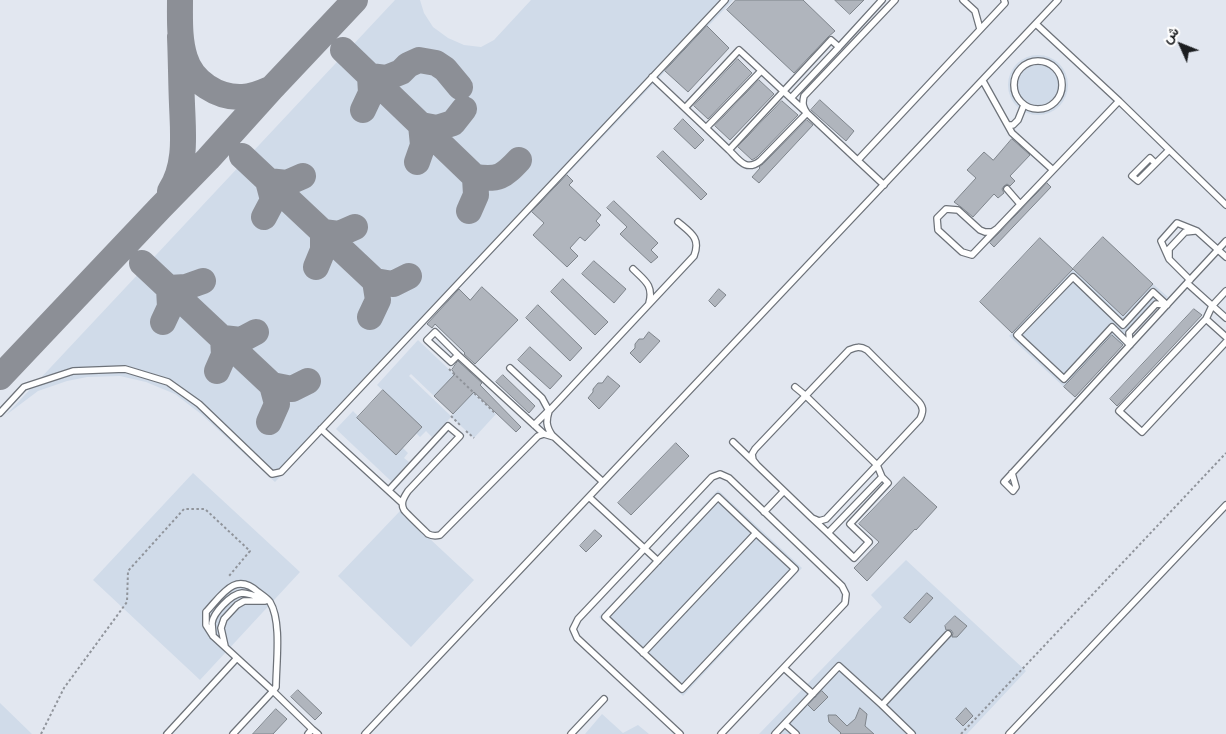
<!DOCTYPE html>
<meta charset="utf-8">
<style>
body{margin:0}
#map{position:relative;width:1226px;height:734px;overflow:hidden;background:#e2e7f0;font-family:Commissioner,Vazirmatn,sans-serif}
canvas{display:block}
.north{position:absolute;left:1156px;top:20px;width:50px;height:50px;-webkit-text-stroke:4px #fff;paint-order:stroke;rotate:314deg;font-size:14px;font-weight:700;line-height:20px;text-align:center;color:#1c1e21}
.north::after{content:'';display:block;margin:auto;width:18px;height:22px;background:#1c1e21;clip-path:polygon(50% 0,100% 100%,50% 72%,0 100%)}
</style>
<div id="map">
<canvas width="1226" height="734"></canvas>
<div class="north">ش</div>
</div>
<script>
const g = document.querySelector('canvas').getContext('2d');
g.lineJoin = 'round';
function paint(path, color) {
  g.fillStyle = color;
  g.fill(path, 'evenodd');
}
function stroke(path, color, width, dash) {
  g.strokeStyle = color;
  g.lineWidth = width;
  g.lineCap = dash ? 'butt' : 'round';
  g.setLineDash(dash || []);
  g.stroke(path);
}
const built = new Path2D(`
 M395 0H420L424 13 433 27 448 38 464 45 481 47 494 40 531 0H733L275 482 201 414 175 394 146 382 120 376 87 377 67 381 38 391 6 415Z
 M1008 85a30 30 0 1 1 60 0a30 30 0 1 1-60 0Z
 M1073 269 1123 316 1153 284 1168 297 1123 345 1112 335 1064 387 1009 336Z
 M418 340 496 414 474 438 451 417 432 437 426 431 420 437 416 433 422 427 377 385ZM411 374 434 396 446 383 465 401 451 416 409 376Z
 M353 411 359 417 357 419 395 454 403 448 408 453 404 458 409 462 392 482 336 429Z
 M193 473 300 572 200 680 93 580Z
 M718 490 802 568 683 696 599 617Z
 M400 511 474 580 411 647 338 576Z
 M906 560 1026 671 967 734H759L882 607 871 595Z
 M0 703 32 734H0Z
 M602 714 623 733 638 725 649 734H585Z`);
const taxiway = new Path2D(`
 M180 0C180 19 179 40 185 58 192 82 218 98 242 97 252 97 263 92 272 88
 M343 50 475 177
 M363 110 371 93 370 76 386 78 401 72 408 65 419 60 436 63 445 69 460 87
 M242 156 375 281
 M417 162 423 145 421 125 437 128 453 123 464 109
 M170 191C187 165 183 133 182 104 181 82 181 59 180 37
 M469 211 476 195 475 177C499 180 503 177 519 160
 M264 217 273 200 268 181 287 183 303 176
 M142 263 272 385
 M316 267 323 250V232L339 234 355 227
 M370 317 378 300 375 281 393 284 409 276
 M163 322 170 307 169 288 186 287 203 281
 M217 371 224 355 223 338 241 340 256 332
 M0 377 160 208 208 159 272 88 355 0
 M269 422 277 404 272 385 292 389 308 381`);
const building = new Path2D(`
 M736 0H803L835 31 828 37 794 73 727 10Z
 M835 0H864L850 14Z
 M707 26 729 48 688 92 665 71Z
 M738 59 752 73 708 119 694 106Z
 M759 80 774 94 730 140 715 126Z
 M820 100 854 131 846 141 811 110Z
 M782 101 798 115 757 157 752 160 738 147Z
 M683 119 704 140 695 149 674 129Z
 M807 120 813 125 759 183 752 177 760 168 759 167 763 164Z
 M1012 139 1030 155 1010 176 1015 181 1010 186 1007 184 1004 186 1002 189 1004 193 998 198 994 194 973 217 961 207 954 202 976 178 967 170 984 152 993 160Z
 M663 151 707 194 701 200 657 157Z
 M567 175 573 181 569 185 601 215 596 221 600 225 585 241 580 237 570 248 578 256 567 267 533 235 544 223 532 212Z
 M1047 183 1051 187 994 247 990 243Z
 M614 201 658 243 651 250 658 257 651 263 620 234 627 227 607 208Z
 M1103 237 1153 284 1123 316 1073 269Z
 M1040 238 1073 269 1012 333 980 302Z
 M594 261 626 289 614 303 582 274Z
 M563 279 608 322 595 335 551 292Z
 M482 287 518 320 475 364 464 354 465 353 435 324 432 328 427 324 459 289 470 300Z
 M719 289 726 295 715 307 709 301Z
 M538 305 582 348 570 361 526 318Z
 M1194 309 1202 315 1117 406 1110 399Z
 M649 332 660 341 640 363 630 353 635 348V344L639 339H643Z
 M1112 335 1123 345 1075 397 1064 387Z
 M530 347 562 376 550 389 518 360Z
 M458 361 482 383 480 385 521 427 516 432 474 392 453 414 434 396 455 374 452 370Z
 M503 375 535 406 529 413 496 382Z
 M608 376 620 386 599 409 588 398 593 392V389L598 383H602Z
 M383 390 422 427 396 455 357 418Z
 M676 443 689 456 631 515 618 503Z
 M904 477 937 507 916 530 915 529 867 581 854 568 879 542 859 524Z
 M595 530 602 536 586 552 580 546Z
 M927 593 933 598 910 623 904 618Z
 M955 616 967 626 957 637H952L953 633 951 630H946L945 626Z
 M298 690 322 713 315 720 291 697Z
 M822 691 828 697 814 711 808 705Z
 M860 708 867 714 865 726 874 734H840L841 733 829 722 828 715H836L847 726 855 719Z
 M966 708 973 716 963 726 956 719Z
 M276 709 287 719 273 734H253Z`);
const path = new Path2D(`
 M449 369 496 414
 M451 416 461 426
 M466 431 474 438
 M41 734 64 688 127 602 128 571 184 509H205L250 551 229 576
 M961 734 1226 453`);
const lane = new Path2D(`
 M963 0 975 11 980 29
 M1036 24 1119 101 1226 205
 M839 47 882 0
 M1014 85a24 24 0 1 1 48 0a24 24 0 1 1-48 0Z
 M652 77 706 128
 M983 81 1012 133 1053 170
 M685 108 739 50C762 71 784 92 807 113L760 161C746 172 739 160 729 150L831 40 839 47 791 98
 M1008 125H1013L1018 120 1024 105
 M729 150 706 128 761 71
 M858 160 1005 3 1004 0
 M1155 163 1150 158 1132 176 1138 181 1169 150
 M884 185 807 113C803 107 802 104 804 96L895 0
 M1007 189 1020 204
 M998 228 992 232H985L980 230 958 210 946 209 937 218 938 230 962 252 972 255 1119 101
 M1226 241 1187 283 1226 318
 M1169 259 1161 241 1177 223 1197 231 1226 257
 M633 269C644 280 654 285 649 303
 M1190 280 1169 259V249L1185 232 1195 231
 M1226 291 1212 306 1206 319 1119 411 1142 432 1226 342
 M1206 319 1226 337
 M1130 345 1112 327 1064 379 1017 335 1073 277 1123 325 1153 292 1167 305
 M1130 345 1129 333 1156 304 1167 305
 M458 355 435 332 427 340 451 362 458 355 544 434
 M510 368 542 398 549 411 694 256C701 238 691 233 678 222
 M795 387 806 396 877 465 826 519 819 521 812 518 828 533
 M549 411C546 421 546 426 552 435L603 482
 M0 413 24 387 73 371 125 369 168 382 199 404 272 474 281 472 725 0
 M534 425 547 412
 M321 429 402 503
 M733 442 812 518
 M757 465 753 460 752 454 755 449 849 350C856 347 860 346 867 350L919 402C924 408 923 412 920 419L877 465 882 477 888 483 850 524 869 542 854 558 828 533 882 477
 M1012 473 1016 487 1013 491 1004 482C1065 415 1126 349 1187 283
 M389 490 448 426 460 436 408 491C404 497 400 503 404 510 406 513 425 531 428 534 432 536 436 536 440 535L538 436 544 434 554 437
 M589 497 658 561
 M764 512 784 491
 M213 636C213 632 212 627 212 623 213 613 231 594 242 593 249 593 258 597 265 600
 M225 646 221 628 224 619 237 605 244 601H265
 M643 653 756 533 795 569 682 689 605 617 718 497 756 533
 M784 668 813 694
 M785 724 796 734
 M167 734 237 658
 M233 734 273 691 213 636 206 625V612C222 595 235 571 258 592 262 595 267 598 270 602 282 622 276 664 276 687L273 691 312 729
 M308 734 312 729 318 734
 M365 734 1058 0
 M571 734 604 699
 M680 734 577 638 573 629 578 619 712 477 720 474 729 478 842 586 846 594 845 603 721 734
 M775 734 839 666 882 705
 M912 734 882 705 948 634
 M1009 734 1226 505`);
paint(built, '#d0dbe9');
stroke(taxiway, '#8c8f96', 26);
paint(building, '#b0b5bd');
stroke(building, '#7f858c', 1);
stroke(lane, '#6d7279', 8);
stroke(path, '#90949b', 2, [2.5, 2.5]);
stroke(lane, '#fff', 5.5);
</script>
